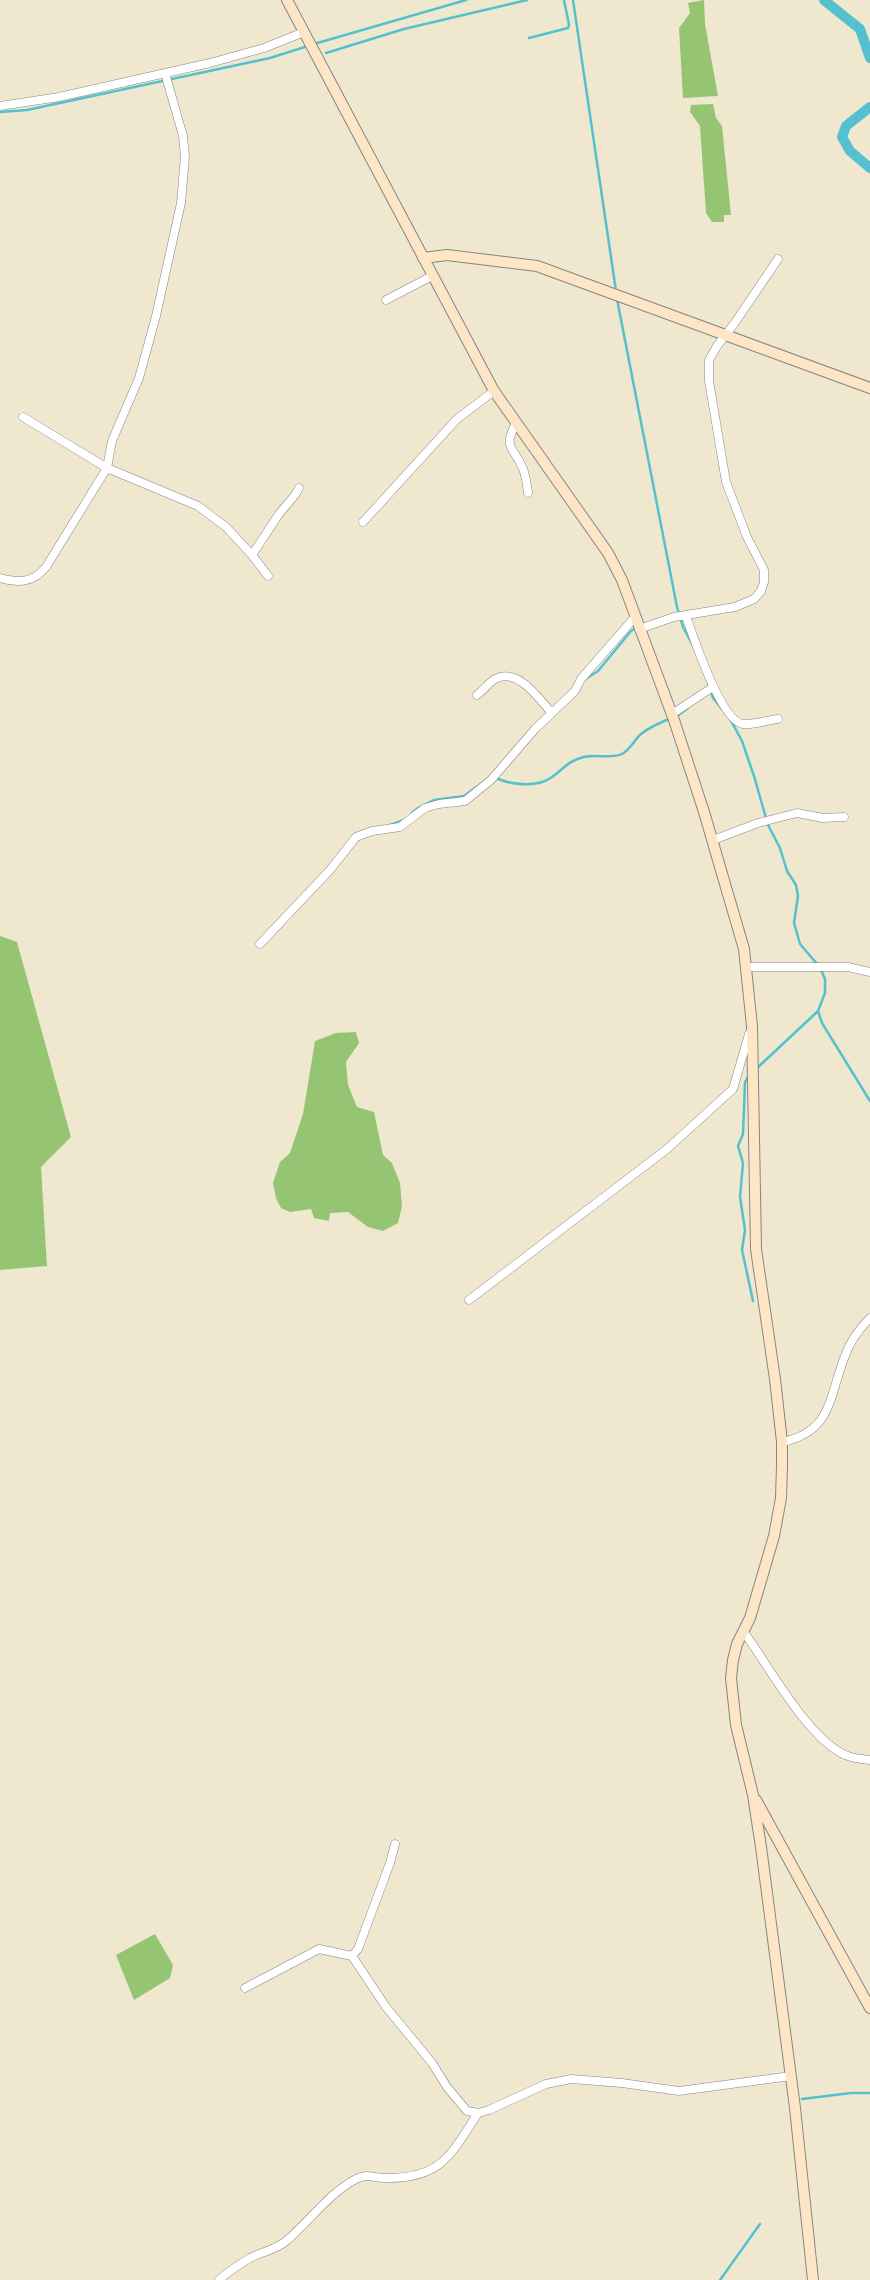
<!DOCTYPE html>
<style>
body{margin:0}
canvas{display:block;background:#efe8cf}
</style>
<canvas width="870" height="2280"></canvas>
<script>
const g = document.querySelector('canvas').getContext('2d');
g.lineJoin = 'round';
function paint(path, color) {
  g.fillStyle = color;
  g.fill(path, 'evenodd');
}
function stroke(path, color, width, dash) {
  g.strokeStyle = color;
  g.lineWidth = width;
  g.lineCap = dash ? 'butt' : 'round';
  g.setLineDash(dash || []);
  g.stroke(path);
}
const green = new Path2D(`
 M704 0 705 24 718 96 683 98 679 28 690 13 688 3Z
 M713 104 716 118 722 126 731 215H724V222H712L706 213 700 126 690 112 691 105Z
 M0 936 17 942 71 1137 41 1167 47 1266 0 1270Z
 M356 1032 359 1043 346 1062 348 1085 357 1107 374 1112 383 1155 392 1163 400 1183 402 1206 398 1223 383 1231 368 1227 348 1212 330 1213 329 1221 314 1218 311 1209 290 1212 281 1208 276 1198 273 1183 280 1162 290 1153 303 1114 315 1041 336 1033Z
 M155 1934 173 1965 170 1978 134 2000 116 1955Z`);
const stream = new Path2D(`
 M573 0 616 291
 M529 38 568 28 569 25 564 0
 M314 44 466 0
 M326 53 404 29 527 0
 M0 112 27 110 270 58 308 46
 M617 299 677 607 683 627 693 646
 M707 679 713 698 722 709
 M584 680 598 671 631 631 636 628
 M677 716 688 708
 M730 719 742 741 754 776 768 825 780 848 787 871 796 885 798 896 794 923 800 944 818 965
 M496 778C511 785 538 788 552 777 565 768 567 761 584 757 596 754 612 759 622 754 631 749 634 740 641 734 650 727 661 722 672 718
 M412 813 418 808 434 800 464 796 489 778
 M390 825 404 820
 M818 1011 822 1023 870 1101
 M755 1070 818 1011 825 993V979L821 970
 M749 1075 745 1082 743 1134 738 1146 743 1163 740 1197 745 1230 742 1250 753 1301
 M802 2099 851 2093H870
 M720 2280 760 2224`);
const canal = new Path2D(`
 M824 0 860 29 870 58
 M870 107 846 126 842 137 850 151 870 168`);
const street = new Path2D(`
 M0 106 59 97 210 63 264 48 304 32
 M386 300 432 276
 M23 417 107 468 198 506 226 527 252 555 268 576
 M516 423C502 450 514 446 523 469 526 476 527 485 528 493
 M363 522 457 419 494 391
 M252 555 279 514 295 495 299 488
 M0 578C19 583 33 583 46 567L107 468 112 441 139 378 156 316 181 203 185 156 183 136 165 73
 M686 616C693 636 721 721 743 724 754 725 768 720 778 719
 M639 629 674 617 735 607 754 599 761 591 764 582V570L747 537 726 482 709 381V360L717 346 734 324 778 259
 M477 695C483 691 488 683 495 679 518 667 538 698 552 713
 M672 714 713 687
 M713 840 758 823 797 813 823 818 844 817
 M260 944 330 870 356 837 372 831 400 827 425 808 439 804 465 801 491 780 535 729 575 691 581 679 635 617
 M746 967H848L870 972
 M469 1300 667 1149 733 1089 749 1034
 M782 1442C833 1432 829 1395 845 1356 850 1341 860 1328 870 1318
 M743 1631C768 1664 811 1746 851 1757 857 1759 864 1759 870 1760
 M352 1956 358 1949 390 1863 395 1844
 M245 1988 319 1949 352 1956 386 2007 432 2063 447 2087 467 2111 478 2113 489 2110 546 2084 571 2079 622 2083 679 2091 791 2076
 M219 2280C228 2272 240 2264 250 2258 262 2252 274 2250 285 2242 308 2223 329 2193 356 2179 367 2173 374 2178 385 2178 441 2179 451 2155 478 2113`);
const secondary = new Path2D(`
 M287 0 494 391 608 553 622 580 674 720 704 812 744 949 752 1026 756 1249 775 1379 782 1442V1466L781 1498 774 1536 750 1618 737 1644 733 1660 731 1678 736 1725 753 1795 761 1847 795 2108 813 2280
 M423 258 447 255 537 266 870 388
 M756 1800 870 2008`);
paint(green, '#95c473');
stroke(stream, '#55c1ce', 2.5);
stroke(canal, '#55c1ce', 10);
stroke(street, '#888585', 9);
stroke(secondary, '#888585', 12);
stroke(street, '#fff', 8);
stroke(secondary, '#fde5c5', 10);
</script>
